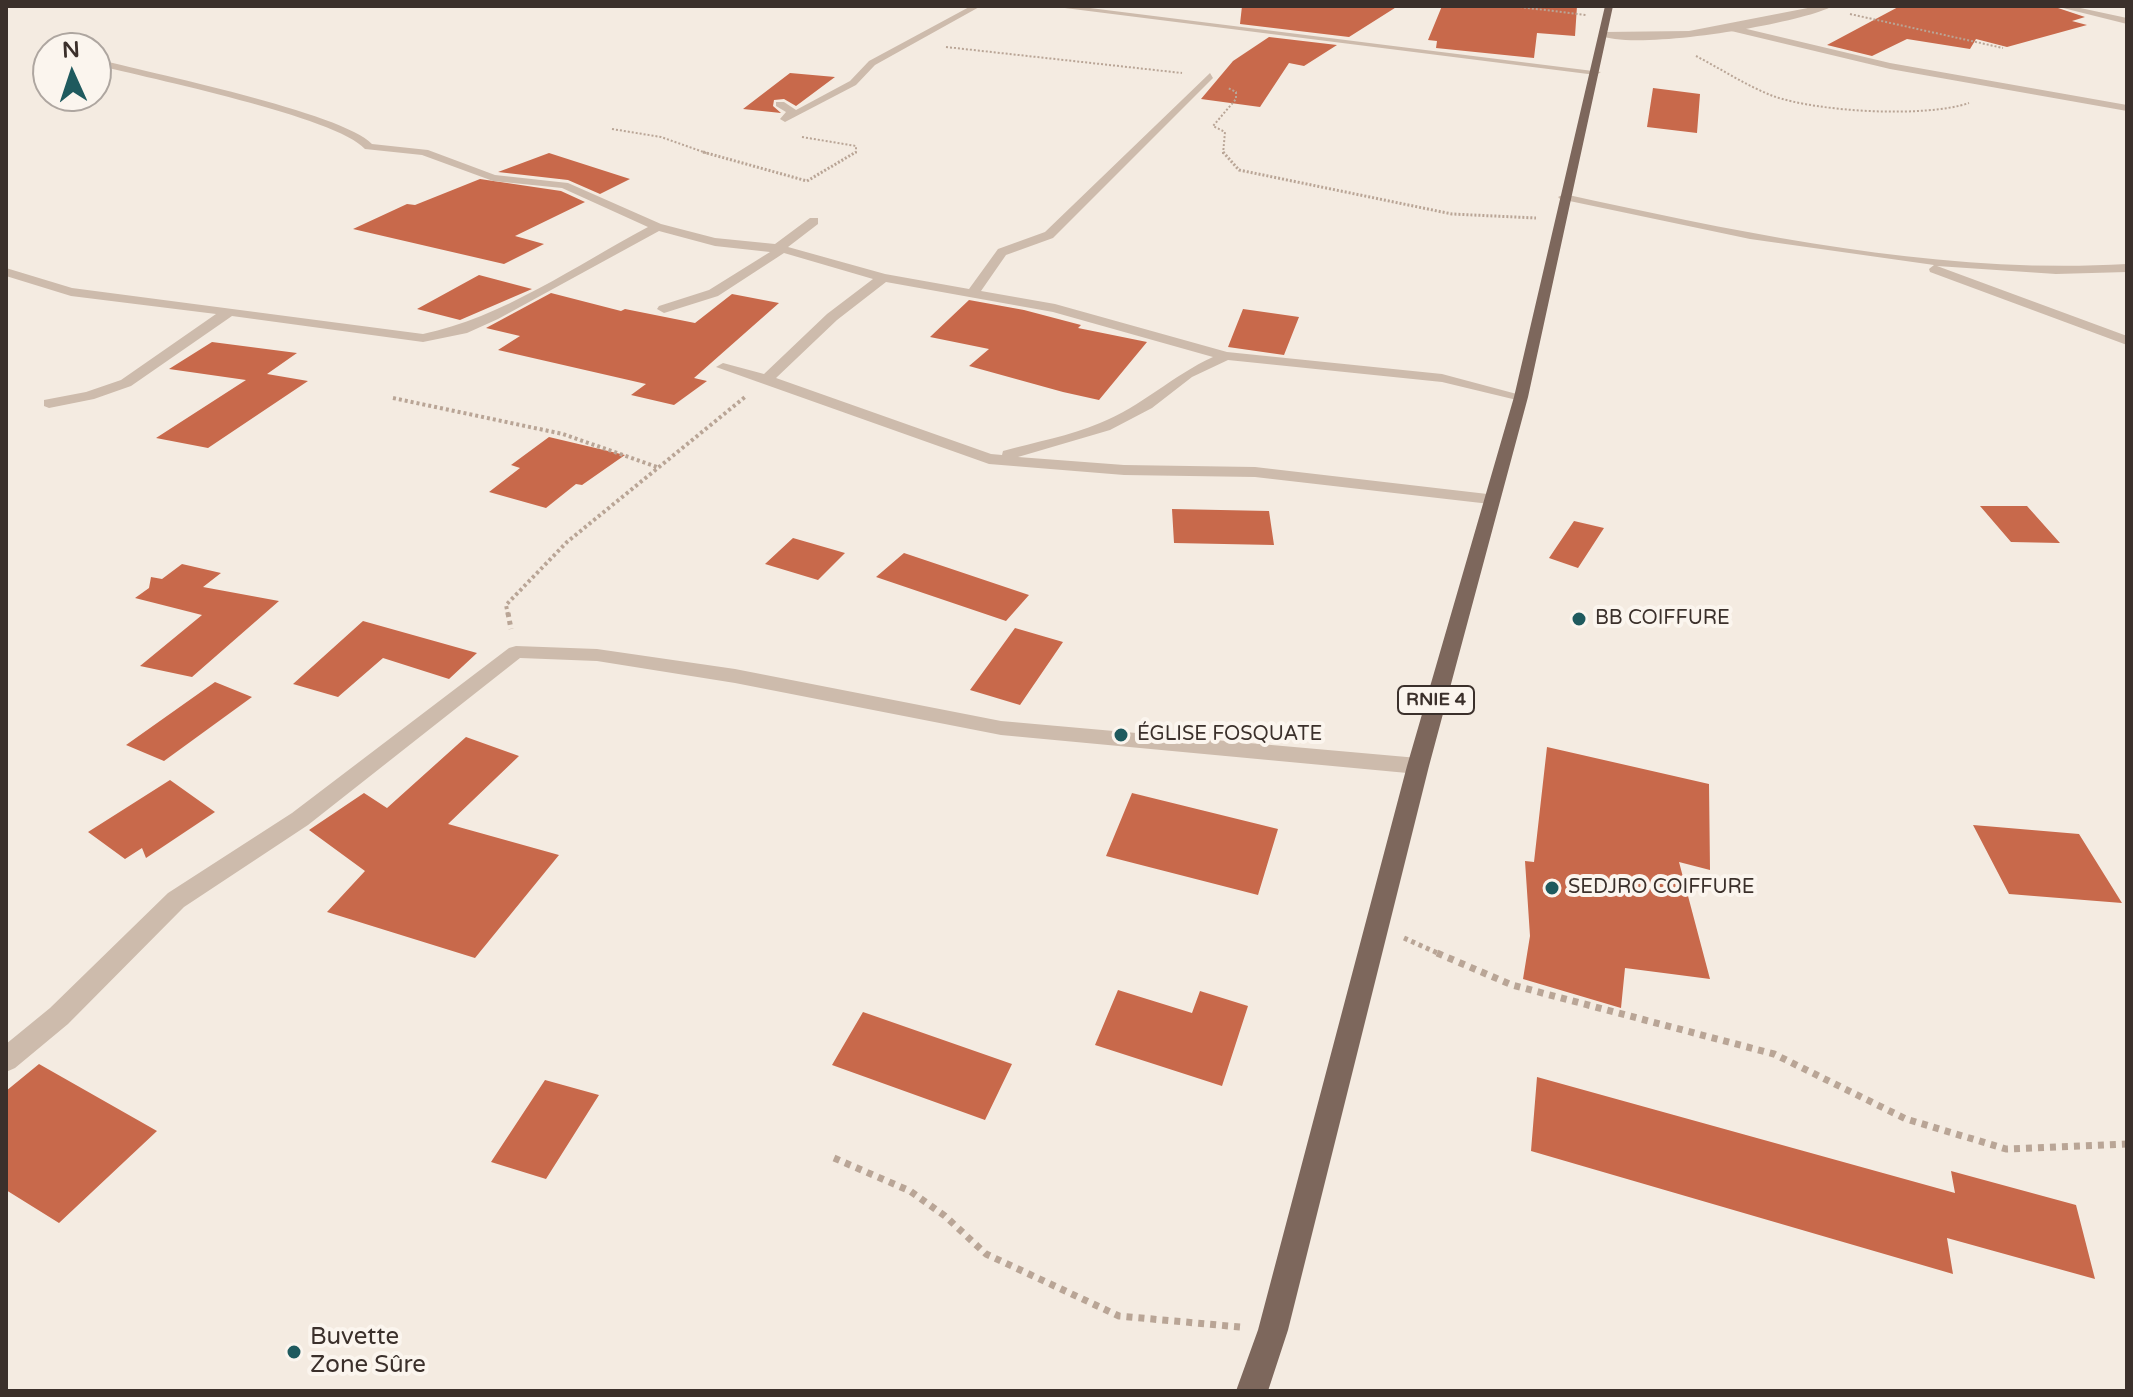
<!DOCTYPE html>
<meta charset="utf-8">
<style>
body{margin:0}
#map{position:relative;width:2133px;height:1397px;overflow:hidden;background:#f4ebe1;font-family:"Varela Round",sans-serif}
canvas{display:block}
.frame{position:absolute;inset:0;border:8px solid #3b302b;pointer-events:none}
.north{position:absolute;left:32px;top:32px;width:80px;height:80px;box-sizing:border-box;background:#fbf5ee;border:2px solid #aea6a0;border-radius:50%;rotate:357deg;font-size:22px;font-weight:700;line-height:32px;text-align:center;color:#3b302b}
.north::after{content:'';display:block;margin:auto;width:28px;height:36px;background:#1f5a5e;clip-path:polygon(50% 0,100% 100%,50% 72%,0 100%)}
</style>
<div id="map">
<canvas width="2133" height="1397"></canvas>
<div class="frame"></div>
<div class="north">N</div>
</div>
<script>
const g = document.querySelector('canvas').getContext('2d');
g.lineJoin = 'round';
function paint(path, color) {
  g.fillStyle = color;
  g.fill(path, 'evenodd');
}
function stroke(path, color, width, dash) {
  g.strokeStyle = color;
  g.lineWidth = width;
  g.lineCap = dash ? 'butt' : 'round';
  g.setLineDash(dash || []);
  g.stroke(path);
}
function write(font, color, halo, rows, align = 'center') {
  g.font = font + ' "Varela Round",sans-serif';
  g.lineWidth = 8;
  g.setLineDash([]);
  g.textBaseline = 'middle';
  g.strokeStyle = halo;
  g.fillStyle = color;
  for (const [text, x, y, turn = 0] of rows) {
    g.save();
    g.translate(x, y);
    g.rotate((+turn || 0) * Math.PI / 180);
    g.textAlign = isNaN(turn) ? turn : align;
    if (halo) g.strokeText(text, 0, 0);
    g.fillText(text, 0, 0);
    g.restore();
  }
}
const building = new Path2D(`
 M1242 6H1398L1349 37 1240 24Z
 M1442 6H1577L1575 36 1537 33 1534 58 1436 48 1437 41 1428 40Z
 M1900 6H2052L2085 17 2072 21 2087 25 2007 47 1976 39 1970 49 1907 39 1872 56 1827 45Z
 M1269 37 1337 45 1304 66 1289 63 1260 107 1201 99 1233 61Z
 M790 73 835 77 796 106 784 99 774 100 773 106 781 113 743 109Z
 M1653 88 1700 94 1697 133 1647 127Z
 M549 153 630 179 600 194 568 180 498 172Z
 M480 179 561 191 585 202 515 236 544 244 504 264 353 229 407 204 415 205Z
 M479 275 532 289 460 320 417 309Z
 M551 293 621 311 625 309 695 323 732 294 779 303 694 378 707 381 674 405 631 395 646 384 498 350 520 336 486 328Z
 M969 300 1024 310 1081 325 1078 328 1147 342 1099 400 1063 392 969 366 989 349 930 337Z
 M1243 309 1299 317 1284 355 1228 347Z
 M212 342 297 353 267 374 308 381 208 448 156 438 246 380 169 369Z
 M549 437 625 455 582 485 576 484 546 508 489 492 520 468 511 465Z
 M1980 506H2027L2060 543 2011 542Z
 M1172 509 1269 511 1274 545 1174 543Z
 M1574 521 1604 528 1578 568 1549 558Z
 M793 538 845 553 818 580 765 564Z
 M904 553 1029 595 1006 621 876 577Z
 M182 564 221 573 203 587 279 601 192 677 140 666 202 615 135 598 149 588 151 577 162 579Z
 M363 621 477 653 449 679 383 658 338 697 293 684Z
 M1015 628 1063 642 1020 705 970 690Z
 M215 682 252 697 164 761 126 745Z
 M466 737 519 756 448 824 559 855 475 958 327 912 365 871 309 830 364 793 387 808Z
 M1547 747 1709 784 1710 870 1679 862 1710 979 1625 968 1621 1008 1523 979 1530 936 1525 861 1534 862Z
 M170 780 215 812 146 858 142 848 125 859 88 832Z
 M1132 793 1278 829 1258 895 1106 856Z
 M1973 825 2079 834 2122 903 2009 894Z
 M1118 990 1192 1013 1200 991 1248 1006 1222 1086 1095 1045Z
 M863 1012 1012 1064 985 1120 832 1065Z
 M39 1064 157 1131 59 1223 6 1190V1091Z
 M1537 1077 1955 1193 1951 1171 2076 1205 2095 1279 1947 1238 1953 1274 1531 1151Z
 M545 1080 599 1095 546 1179 491 1162Z`);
const pathFar4 = new Path2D(`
 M1512 6 1586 15
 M1850 14 2003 48
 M946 47 1182 73
 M1696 56C1721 69 1747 86 1773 96 1818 112 1925 118 1969 103
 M612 129 661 137 709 154
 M802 137 856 146V154
 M1223 154 1225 132 1213 126 1236 99V92L1228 88`);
const pathFar3 = new Path2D(`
 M703 152 807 181 856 152
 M1223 152 1239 170 1452 214 1536 218`);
const pathFar2 = new Path2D(`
 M393 398 563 434 657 467
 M508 615 506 605 567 542 745 397`);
const pathFar1 = new Path2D(`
 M508 613 511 629
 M1404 938 1442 955`);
const path = new Path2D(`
 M1437 953 1512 985 1774 1054 1906 1119 2006 1149 2127 1144
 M834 1158 910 1191 945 1216 986 1254 1119 1316 1240 1327`);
const minor = new Path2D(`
 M971 6H981L875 65 856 85 785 122 780 119 786 112 776 106V102H784L796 110 850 81 869 61Z
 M1049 6H1074L1601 72 1596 75Z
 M2055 6H2071L2127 18V24Z
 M1730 25 1890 63 2127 105V111L1890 69 1727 30Z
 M63 41 75 48 60 46Z
 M96 59C147 72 344 113 372 144L428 150 495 175 568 183 661 224 715 238 775 244 810 218H818V224L788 247 885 274 969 289 998 249 1045 232 1210 73 1213 78 1053 238 1006 255 981 291 1055 304 1227 352 1442 374 1528 397 1521 401 1442 382 1228 360 1192 377 1152 408 1110 430 1018 457 1124 465 1255 467 1496 495V503L1490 504 1255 477 1124 475 989 464 716 367 723 363 764 374 827 314 873 279 784 253 718 296 664 313 657 309 659 306 709 290 770 252 715 246 659 231 498 319 467 333 423 342 232 316 131 386 94 399 49 408 44 406V400L86 392 121 380 216 314 71 296 6 276V268L72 288 423 334C501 318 577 265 648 227L562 188 493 181 422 155 365 149C337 117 148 78 96 65ZM886 282 1053 312 1213 357C1173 375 1141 407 1100 423 1070 436 1035 442 1003 451L1002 455 991 454 776 378 837 320Z
 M1564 194C1747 234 1939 275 2127 264V272L2056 274 1937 266 2127 336V345L1930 272 1929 269 1934 265 1750 239 1560 199 1558 197Z
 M516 646 597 649 735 669 1001 721 1418 758 1425 761 1429 766 1425 771 1418 774 1001 735 735 683 597 661 520 658 308 825 184 907 68 1024 15 1068 6 1072V1044L50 1008 168 893 292 813 509 648Z`);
const tertiary = new Path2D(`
 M1818 6H1833C1800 24 1632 52 1600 35L1604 32 1689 31Z`);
const primary = new Path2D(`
 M1605 6H1613L1528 397 1429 766 1288 1330 1268 1391H1236L1258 1330 1407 766 1514 397Z`);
const markers = [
 [1579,619,8,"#1f5a5e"],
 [1121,735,8,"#1f5a5e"],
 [1552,888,8,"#1f5a5e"],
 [294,1352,8,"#1f5a5e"]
];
const shields = [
 [1436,700,76]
];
const shieldNames = [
 ["RNIE 4",1436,700]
];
const poiNames = [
 ["BB COIFFURE",1595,619],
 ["ÉGLISE FOSQUATE",1137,735],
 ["SEDJRO COIFFURE",1568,888]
];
const nearPoinames = [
 ["Buvette",310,1338],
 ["Zone Sûre",310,1366]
];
paint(building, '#c8694b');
stroke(pathFar4, '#b9a596', 2, [2, 2]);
stroke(pathFar3, '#b9a596', 3, [2, 2]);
stroke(pathFar2, '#b9a596', 4, [3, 3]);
stroke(pathFar1, '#b9a596', 5, [4, 4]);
stroke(path, '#b9a596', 7, [6, 6]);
paint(minor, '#cdbbac');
paint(tertiary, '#cdbbac');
paint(primary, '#7d675c');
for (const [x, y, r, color] of markers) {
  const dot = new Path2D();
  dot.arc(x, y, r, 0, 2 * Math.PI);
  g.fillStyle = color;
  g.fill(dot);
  stroke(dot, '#fbf5ee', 3);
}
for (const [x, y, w] of shields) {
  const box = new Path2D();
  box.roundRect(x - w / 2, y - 14, w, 28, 6);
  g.fillStyle = '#fbf5ee';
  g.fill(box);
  stroke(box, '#3b302b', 2);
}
write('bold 18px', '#3b302b', null, shieldNames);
write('20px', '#3b302b', '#fbf5ee', poiNames, 'left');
write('24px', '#3b302b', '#fbf5ee', nearPoinames, 'left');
</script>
